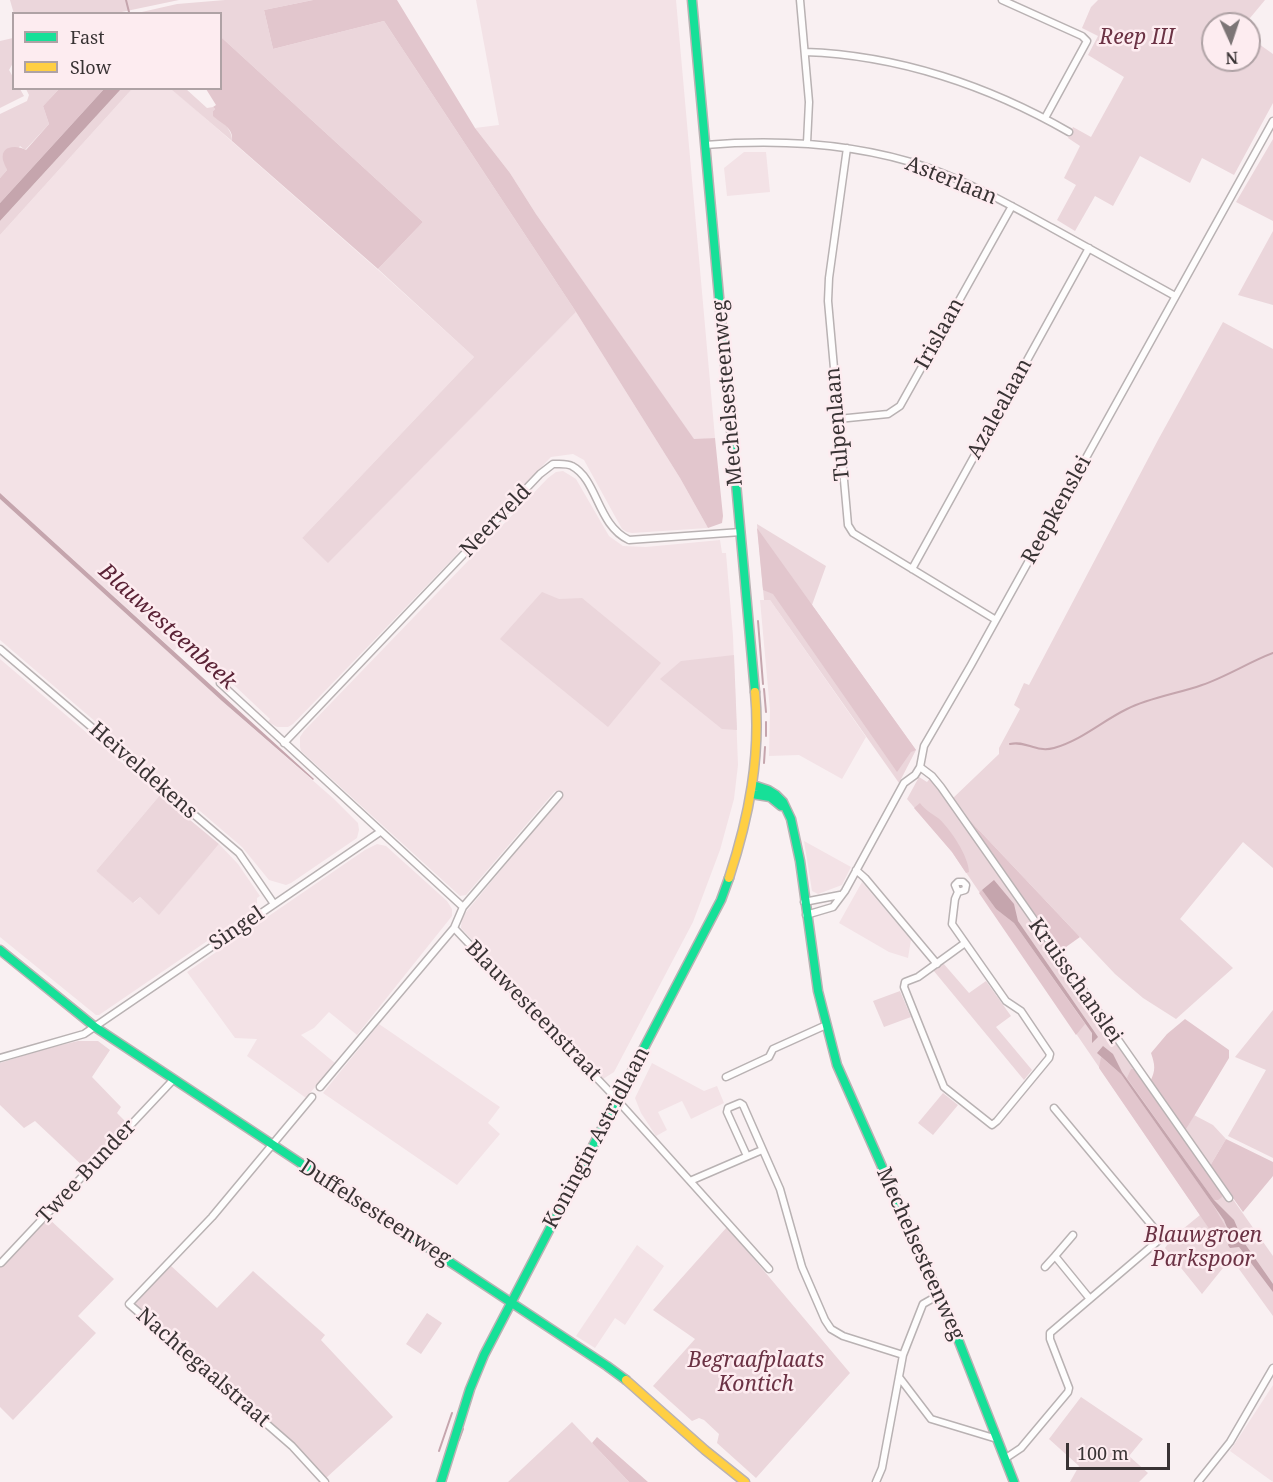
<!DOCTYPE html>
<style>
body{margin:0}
#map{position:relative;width:1273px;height:1482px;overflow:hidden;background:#f9f0f2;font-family:"Noto Serif",serif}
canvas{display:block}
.legend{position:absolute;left:12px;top:12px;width:210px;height:78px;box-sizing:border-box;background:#fdecf0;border:2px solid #afa2a5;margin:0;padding:8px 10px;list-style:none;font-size:18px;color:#393334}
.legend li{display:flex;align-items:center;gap:12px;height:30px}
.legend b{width:30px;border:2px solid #afa2a5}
.north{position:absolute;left:1201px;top:12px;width:60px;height:60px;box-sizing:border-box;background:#fdecf0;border:2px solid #afa2a5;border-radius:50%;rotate:177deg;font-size:16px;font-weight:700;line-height:24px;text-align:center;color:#393334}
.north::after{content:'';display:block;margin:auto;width:21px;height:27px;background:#7c7576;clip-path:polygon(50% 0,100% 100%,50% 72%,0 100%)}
.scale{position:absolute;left:1066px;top:1443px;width:104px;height:27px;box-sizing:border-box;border:3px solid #393334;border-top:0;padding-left:8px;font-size:18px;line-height:21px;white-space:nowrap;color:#393334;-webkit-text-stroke:4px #fdecf0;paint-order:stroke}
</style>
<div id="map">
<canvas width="1273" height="1482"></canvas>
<ul class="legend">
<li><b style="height:8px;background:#16e098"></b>Fast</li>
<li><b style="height:8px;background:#ffcf43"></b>Slow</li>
</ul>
<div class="north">N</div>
<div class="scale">100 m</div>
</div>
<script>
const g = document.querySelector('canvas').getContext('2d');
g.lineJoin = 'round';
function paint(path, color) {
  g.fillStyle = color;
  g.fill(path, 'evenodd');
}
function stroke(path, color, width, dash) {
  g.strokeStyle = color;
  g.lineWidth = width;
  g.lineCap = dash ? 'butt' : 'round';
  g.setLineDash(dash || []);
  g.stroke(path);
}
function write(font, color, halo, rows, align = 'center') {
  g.font = font + ' "Noto Serif",serif';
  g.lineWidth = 5;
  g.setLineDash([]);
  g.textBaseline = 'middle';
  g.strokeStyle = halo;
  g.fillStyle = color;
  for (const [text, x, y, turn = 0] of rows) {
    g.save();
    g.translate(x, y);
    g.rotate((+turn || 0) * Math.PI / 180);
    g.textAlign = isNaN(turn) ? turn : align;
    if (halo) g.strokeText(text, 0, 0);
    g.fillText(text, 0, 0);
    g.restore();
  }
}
const built = new Path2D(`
 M476 0H676L715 438 694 440 536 214 510 173 475 128 499 125Z
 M171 88 377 269 474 357 302 538 328 562 576 312 680 478 708 528 632 533 627 532 622 529 584 460 573 454 551 457 293 724 288 727H277L268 722 270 719 185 639 174 651 0 493V235L132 89Z
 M744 152H766L770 192 727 196 724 168Z
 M563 471 576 479 609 536 623 546 646 547 720 540 722 553H726L733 636 738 765 734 799 720 850 693 922 614 1072 603 1079 461 928 462 917 562 796 555 791 466 895 460 896 301 751 300 747V737L304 731 548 478 556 472Z
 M0 499 222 701 334 799 358 823 359 830 357 838 291 883 286 885 269 880 242 847 0 640Z
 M760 600H770L866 737 842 779 799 755 769 756 770 710Z
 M0 659 160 795 96 871 134 903 140 897 159 914 219 844 238 864 260 896 257 898V907L99 1015H96L0 937Z
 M804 841 851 867 842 885 818 894 812 891Z
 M377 844 386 846 447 901 452 909V916L357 1035 329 1012 314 1028 301 1035 335 1063 306 1098 247 1056 257 1039 235 1038 187 972 365 850Z
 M862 882 911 940 908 958 889 952 839 923Z
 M379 1024 500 1107 488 1123 500 1134 457 1185 323 1093Z
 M652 1063 704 1091 717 1086 724 1103 691 1119 682 1101 658 1112 667 1130 656 1136 641 1113 635 1098Z
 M637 1245 664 1266 625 1325 615 1318 595 1348 576 1336Z
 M1273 1385V1482L1230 1451Z`);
const green = new Path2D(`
 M10 0H179L117 13 14 14Z
 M225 0H313L264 10 273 49 384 21 576 312 328 563 302 538 474 357 378 269 423 222 221 37 220 14H133L177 4Z
 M1098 0H1265L1245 24H1213V60H1249V37L1273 54V103L1234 175 1202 158 1190 183 1140 156 1113 206 1095 196 1075 231 1057 220 1076 185 1064 178 1080 146 1068 138 1073 127 1091 137 1124 77 1088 55 1098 36 1082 28 1091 7Z
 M13 38V66V63L9 70 13 77 14 88 20 89 24 96 0 108V41Z
 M26 89H59L43 106 49 124 25 150 20 146 6 165 7 170 0 178V114L27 101 29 95Z
 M121 89H132L0 235V221Z
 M171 89H186L207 108 213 107 215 109 213 111C220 121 233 129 232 141Z
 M1273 139V221L1236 202Z
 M1273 231V305L1238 295Z
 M1223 322 1273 349V868L1243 842 1180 919 1233 968 1176 1019 1143 998 1115 974 960 810 952 799 999 754V748L1020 709 1014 705 1024 683 1029 685 1158 440Z
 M757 524 826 566 812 605 916 750 899 783 770 600H764Z
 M542 592 559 599 582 598 661 663 608 727 500 639Z
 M734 655 737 730 722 729 660 679 681 661Z
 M932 776 1229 1198H1232L1273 1256V1316L1231 1258 1202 1294 1165 1248 1172 1238 1200 1215 952 852 907 799 919 777 927 782Z
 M160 795 219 844 159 915 140 897 133 903 96 871Z
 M943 963 969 993 986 981 1011 1016 996 1027 1032 1070 1024 1080 933 970Z
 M900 991 911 1017 884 1027 873 1001Z
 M1273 1010V1158L1228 1136 1266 1070 1235 1057Z
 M78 1041H98L110 1050 92 1077 121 1107 117 1113 128 1124 86 1169 35 1121 24 1128 0 1105V1063L40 1050Z
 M943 1093 958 1105 933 1135 918 1123Z
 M1194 1115 1213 1125 1226 1139 1210 1166 1185 1131Z
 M48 1218 114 1279 78 1316 96 1333 13 1420 0 1407V1267L4 1265Z
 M727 1227 850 1373 756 1478 717 1443 719 1434 704 1420 699 1418 692 1421 653 1386 695 1339 653 1310Z
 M170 1265 217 1308 253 1271 325 1335 321 1340 393 1417 326 1478 292 1442 135 1304Z
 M427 1313 442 1323 421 1354 406 1344Z
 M1081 1397 1143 1439 1129 1456 1148 1473 1139 1482H1070L1079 1466 1049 1439Z
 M572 1422 629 1482H508Z`);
const forest = new Path2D(`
 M313 0H397L475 128 510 173 536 214 694 439 715 438 723 516 722 523 708 528 680 478 576 312 384 21 273 49 264 10Z
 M221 37 423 222 378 269 232 141C234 128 222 124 213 116V111L215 109 213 107 216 105 206 89 220 88Z
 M59 89H104L0 203V178L7 170C6 167 4 164 3 160 0 145 17 145 26 150L49 124 43 106Z
 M757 528 916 750 911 752 897 772 773 594 763 590Z
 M920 803C925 810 931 813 938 818 950 828 969 857 969 872L966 873 952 852 914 808Z
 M960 810 1080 937 1059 952Z
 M982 890 996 909 1014 923 1085 1024 1076 1035 979 893Z
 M1185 1019 1229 1050V1058L1185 1131 1150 1082C1156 1070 1155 1065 1151 1053L1167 1034Z
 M1101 1057 1121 1074 1212 1203 1227 1229 1210 1230 1099 1068Z
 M1131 1069H1136L1221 1189 1222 1197 1218 1200H1214L1127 1078Z
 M1226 1139 1273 1162V1176L1243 1212 1210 1166Z
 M597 1437 648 1482H629L592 1443Z`);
const water = new Path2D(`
 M104 89H121L0 221V203Z
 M0 493 314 779 313 780 222 701 0 499Z
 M994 880 1014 904 1018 921 1098 1037 1092 1043V1033L1014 923 996 909 982 890Z
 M1103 1046 1113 1054 1122 1072 1214 1200 1234 1220 1243 1241 1273 1284V1292L1239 1247 1230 1248 1228 1245C1234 1237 1227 1229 1224 1220L1121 1074 1097 1053Z`);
const stream = new Path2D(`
 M126 0 129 12
 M758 621 763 684
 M764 689 766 712
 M766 736V722
 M1010 744C1026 740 1035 753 1054 748 1082 740 1102 721 1127 709 1151 697 1177 694 1202 685 1226 677 1249 662 1273 653
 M764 763 765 747
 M459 1440 463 1429
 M439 1451 452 1413`);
const street = new Path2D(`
 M800 0 809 102 807 143
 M1002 0 1082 36 1087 41 1045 118
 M805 52C898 55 989 86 1069 132
 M705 145C781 139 857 143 929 168 973 184 1012 206 1052 228 1093 251 1134 273 1175 296
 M847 148 829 278 828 301 848 525 853 533 996 620
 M838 419 888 414 900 406 1012 206
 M912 569 1089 248
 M0 649 239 853 274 904
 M220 683 463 907
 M284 743 540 474 553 464C559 464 567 463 572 466 598 480 597 525 629 540L741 532
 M920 767 932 776 941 787 1229 1198
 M856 870 865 878 937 964
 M958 892 965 890 966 885 963 882H958L955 885 958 892 955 899 952 924 1006 1001 1021 1011 1050 1054 1049 1058 997 1121 992 1125 944 1087 904 987 905 982 918 977 965 943
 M804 902 840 895
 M806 915 833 907 845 891 904 783 915 775 920 767 924 746 971 665 1273 121
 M454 928 609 1091 690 1181 762 1150
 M0 1058 84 1034 380 832
 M726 1077 769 1057 773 1049 824 1026
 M320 1087 454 928 463 907 559 795
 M312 1097 212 1217 129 1304 292 1446 325 1482
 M747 1156 727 1112 728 1108 740 1103 743 1105 780 1189 802 1267 825 1320 831 1329 843 1336 903 1355
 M690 1181 769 1269
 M1073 1235 1055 1256 1090 1299
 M1 1263 173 1080
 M1045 1267 1055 1256
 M899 1377 931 1419 997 1439
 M1006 1458 1021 1448 1068 1392 1069 1388 1050 1339V1333L1159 1240V1234L1054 1108
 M876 1482 882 1468 903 1355 923 1304 939 1295
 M1198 1482 1230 1442 1273 1368`);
const fast = new Path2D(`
 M692 0 755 692
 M753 785 768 790 776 795 783 802 791 819 800 861 818 991 837 1065 956 1334 1014 1482
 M752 794 770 797 781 806
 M0 950 95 1027 607 1366 626 1380
 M441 1482 470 1389 484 1355 721 900 729 878`);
const slow = new Path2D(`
 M729 878C749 817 761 756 755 692
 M626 1380 705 1450 745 1482`);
const parkNames = [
 ["Reep III",1137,38],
 ["Blauwgroen",1203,1236],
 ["Parkspoor",1203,1260],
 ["Begraafplaats",756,1361],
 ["Kontich",756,1385]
];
const streetNames = [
 ["Asterlaan",951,181,22],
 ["Irislaan",940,334,-61],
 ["Mechelsesteenweg",728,393,-95],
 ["Azalealaan",1000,409,-61],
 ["Tulpenlaan",838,424,-95],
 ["Reepkenslei",1057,510,-61],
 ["Neerveld",496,521,-46],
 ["Heiveldekens",143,771,41],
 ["Singel",237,929,-34],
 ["Kruisschanslei",1075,981,55],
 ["Blauwesteenstraat",533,1011,46],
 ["Koningin Astridlaan",597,1138,-62],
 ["Twee Bunder",87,1172,-47],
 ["Duffelsesteenweg",375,1213,33],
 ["Mechelsesteenweg",920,1254,66],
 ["Nachtegaalstraat",203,1368,41]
];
const waterNames = [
 ["Blauwesteenbeek",167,627,42]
];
paint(built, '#f3e2e6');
paint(green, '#ebd6db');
paint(forest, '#e2c6cd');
paint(water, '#c5a5ad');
stroke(stream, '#c5a5ad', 2);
stroke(street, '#b9b2b3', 9);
stroke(fast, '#b9b2b3', 11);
stroke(slow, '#b9b2b3', 11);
stroke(street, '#fefdfd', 6);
stroke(fast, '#16e098', 8);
stroke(slow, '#ffcf43', 8);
write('italic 21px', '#6b3244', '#fdecf0', parkNames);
write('21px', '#393334', '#fdecf0', streetNames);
write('italic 22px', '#5a2235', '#fdecf0', waterNames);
</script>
